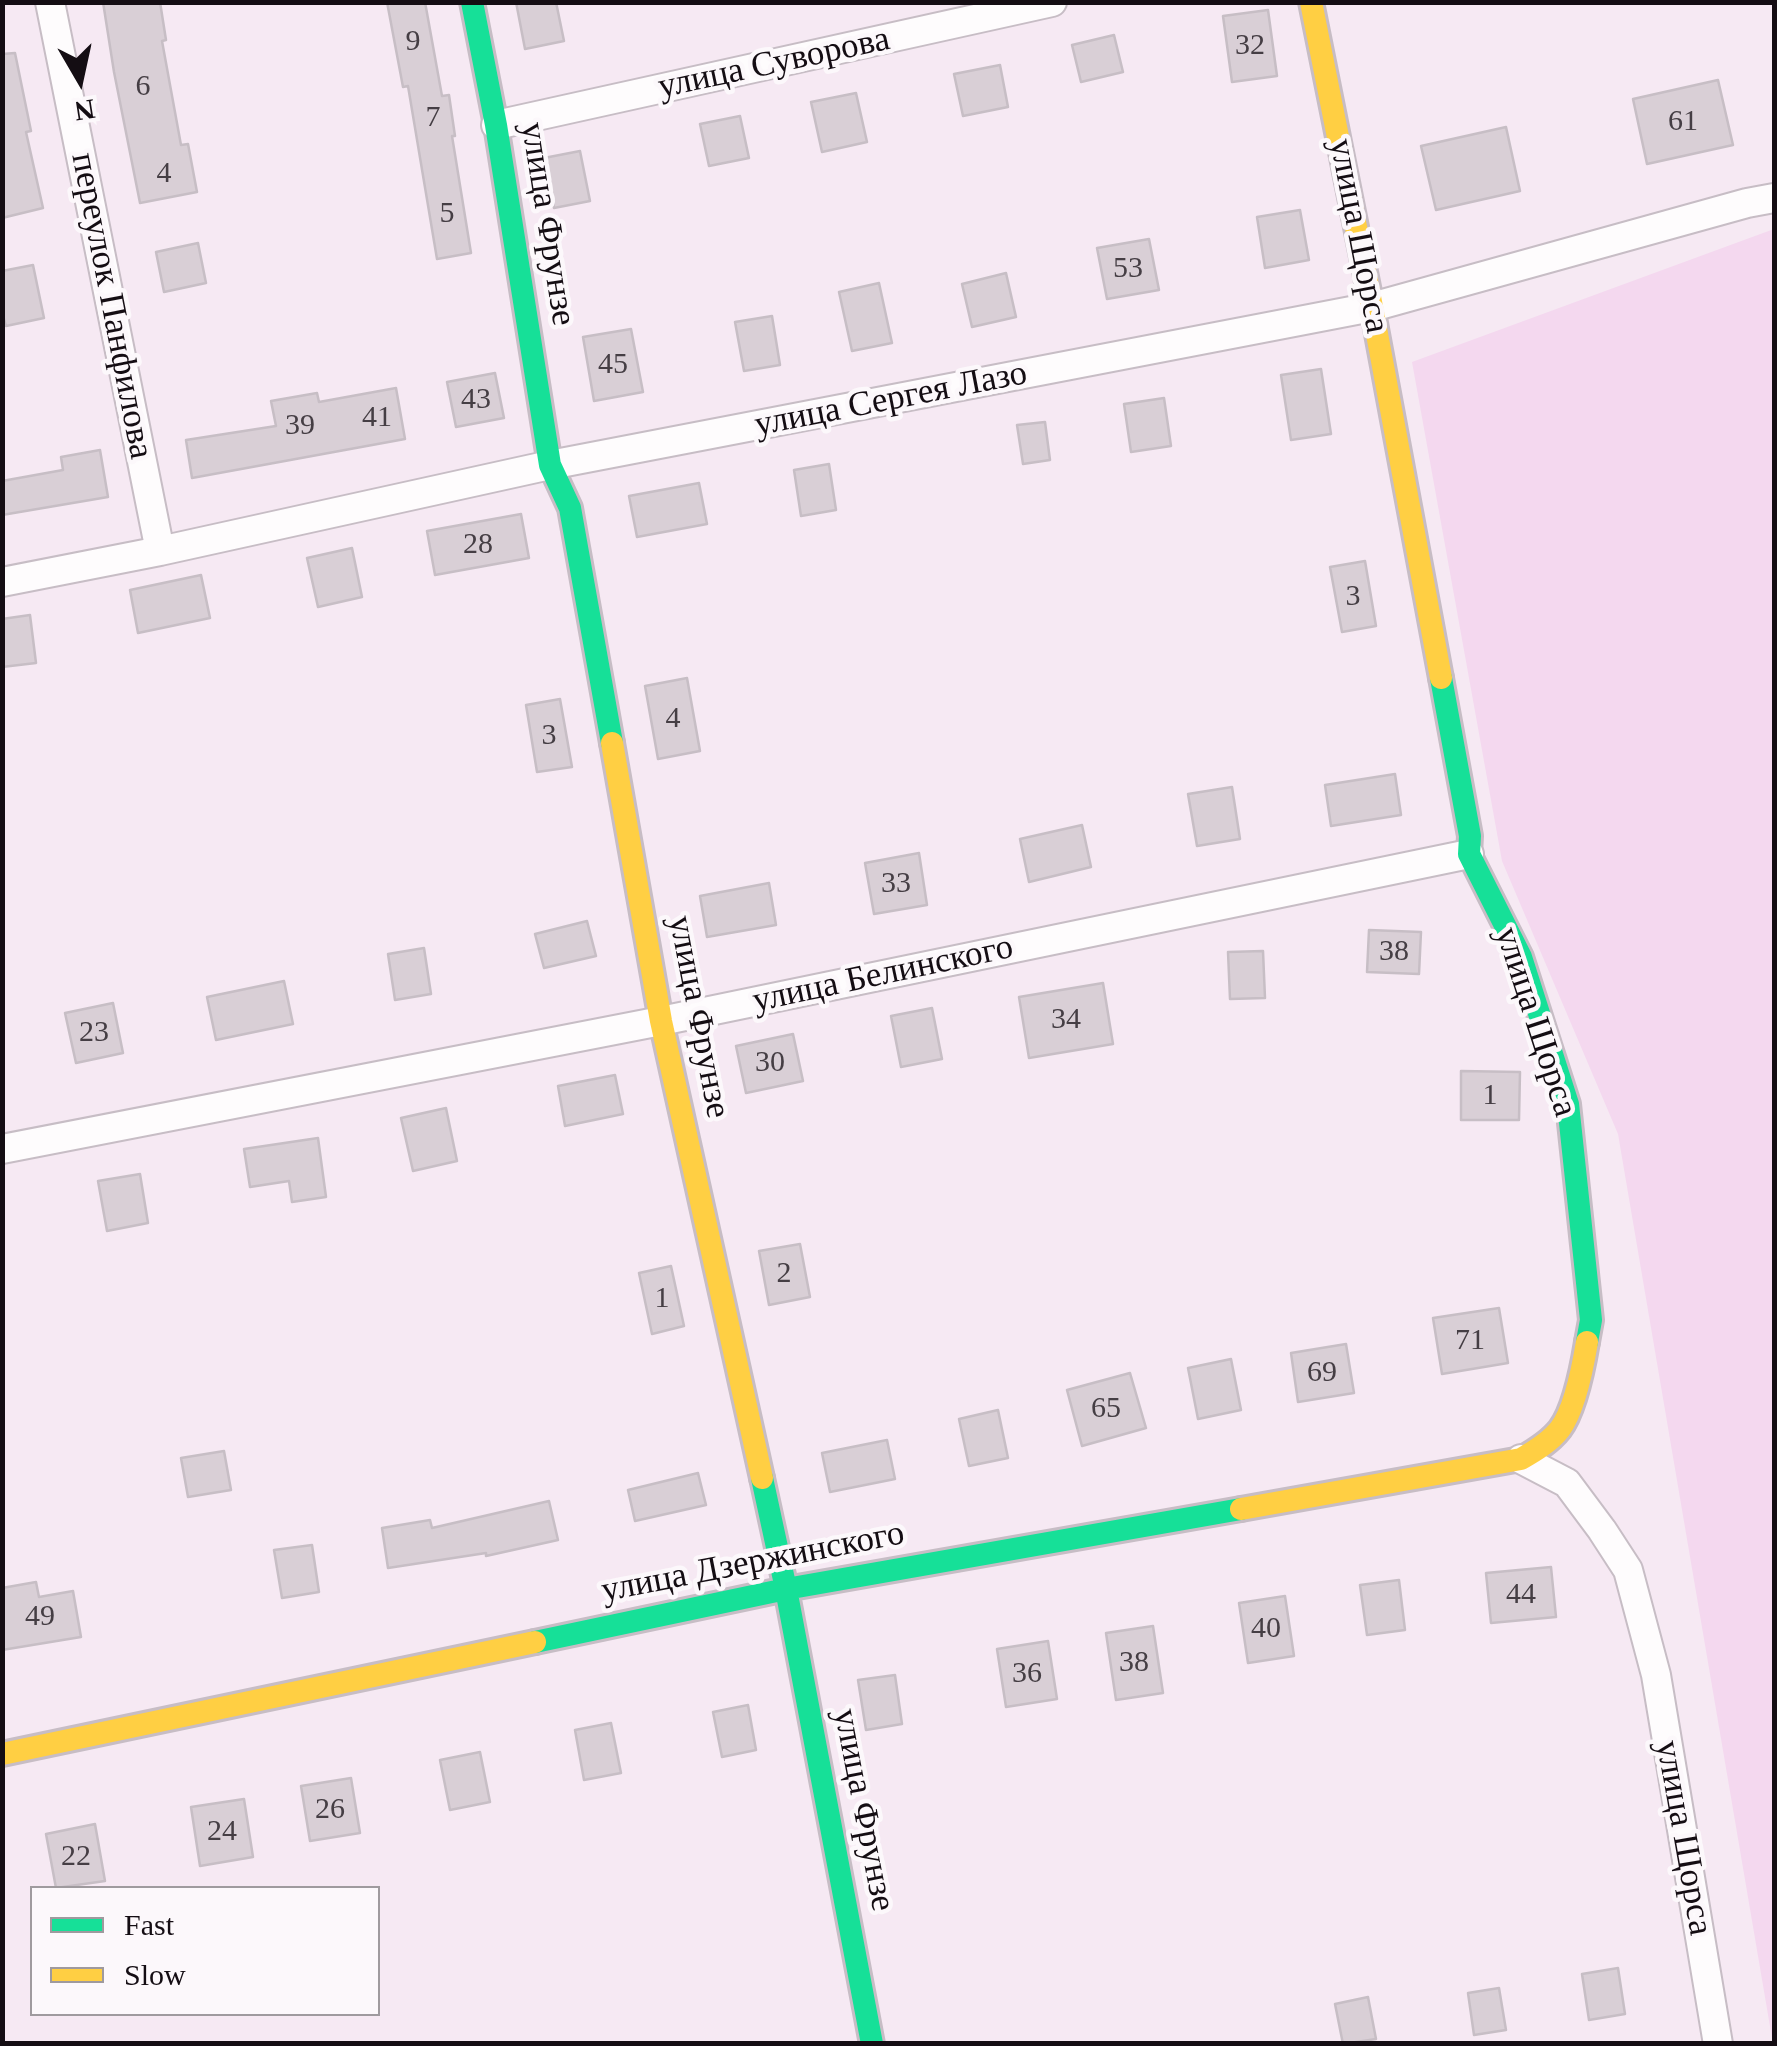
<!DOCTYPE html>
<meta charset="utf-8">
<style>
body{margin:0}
#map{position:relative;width:1777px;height:2046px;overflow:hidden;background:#f6e9f3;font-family:"Times New Roman",serif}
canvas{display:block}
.frame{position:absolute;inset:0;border:5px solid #140d13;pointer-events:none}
.legend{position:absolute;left:30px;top:1886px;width:350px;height:130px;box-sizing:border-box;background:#fcf8fb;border:2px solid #9f9a9e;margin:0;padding:12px 18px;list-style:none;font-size:30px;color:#140d13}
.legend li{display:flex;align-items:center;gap:20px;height:50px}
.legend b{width:50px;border:2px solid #9f9a9e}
.north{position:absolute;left:30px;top:30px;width:100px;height:100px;-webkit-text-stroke:8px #fcf8fb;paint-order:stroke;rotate:171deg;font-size:28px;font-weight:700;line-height:40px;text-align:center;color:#140d13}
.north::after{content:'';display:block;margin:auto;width:35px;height:45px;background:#140d13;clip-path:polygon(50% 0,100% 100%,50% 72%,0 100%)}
</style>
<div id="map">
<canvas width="1777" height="2046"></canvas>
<div class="frame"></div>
<ul class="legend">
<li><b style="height:12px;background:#16e098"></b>Fast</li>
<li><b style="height:12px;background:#ffcf43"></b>Slow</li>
</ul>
<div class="north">N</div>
</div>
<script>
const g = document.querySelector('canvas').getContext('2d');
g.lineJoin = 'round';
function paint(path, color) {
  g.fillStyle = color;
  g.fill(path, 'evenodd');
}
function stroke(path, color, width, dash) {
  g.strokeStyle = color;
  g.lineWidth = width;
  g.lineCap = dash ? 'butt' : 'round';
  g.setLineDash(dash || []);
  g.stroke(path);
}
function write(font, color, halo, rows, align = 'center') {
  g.font = font + ' "Times New Roman",serif';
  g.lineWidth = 9;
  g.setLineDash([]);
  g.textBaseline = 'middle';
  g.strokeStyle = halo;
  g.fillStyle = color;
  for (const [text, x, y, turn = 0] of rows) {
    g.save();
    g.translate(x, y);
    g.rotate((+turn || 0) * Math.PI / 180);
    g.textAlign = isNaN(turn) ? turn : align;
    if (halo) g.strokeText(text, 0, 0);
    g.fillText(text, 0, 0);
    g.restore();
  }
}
const green = new Path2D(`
 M1774 229V2043L1773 2044 1618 1134 1502 861 1412 362Z`);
const building = new Path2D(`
 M103 2H160L166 40 162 41 181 145 188 144 197 192 140 203 114 72Z
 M387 2H425L442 96 449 95 455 136H452L471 253 437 259 408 86 403 87Z
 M516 2H556L564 41 525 49Z
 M1268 10 1277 76 1232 82 1223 16Z
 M1114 35 1123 72 1081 82 1072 45Z
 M15 53 31 131 26 132 43 208 2 218V54Z
 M1000 65 1008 107 963 116 954 74Z
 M1718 80 1733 145 1647 164 1633 99Z
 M856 93 867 142 822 152 811 102Z
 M740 116 749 158 709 166 700 124Z
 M1506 127 1520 191 1436 210 1421 146Z
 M580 151 590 201 554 208 544 158Z
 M1300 210 1309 260 1265 268 1257 217Z
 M1149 239 1159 290 1107 299 1097 248Z
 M198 243 206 283 164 292 156 252Z
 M33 265 44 318 6 326 2 312V271Z
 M1006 273 1016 317 972 327 962 284Z
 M879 283 892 343 852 351 839 292Z
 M772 316 780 365 744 371 735 322Z
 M631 329 643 392 594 401 583 337Z
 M1321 369 1331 434 1291 440 1281 375Z
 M495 373 504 418 456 427 447 382Z
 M396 388 405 439 192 478 186 440 276 426 271 401 317 393 319 402Z
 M1164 398 1171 446 1131 452 1124 404Z
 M1045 422 1050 460 1023 464 1017 425Z
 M100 450 108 497 2 515V481L63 470 61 457Z
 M829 464 836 510 801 516 794 470Z
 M699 483 707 524 637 537 629 496Z
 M521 514 529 558 435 575 427 531Z
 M352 548 362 597 318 607 307 558Z
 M1365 561 1376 626 1342 632 1330 567Z
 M201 575 210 618 138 633 130 590Z
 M30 615 36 663 2 667V619Z
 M687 678 700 751 658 759 645 686Z
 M560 699 572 767 537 772 526 705Z
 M1395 774 1401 815 1331 826 1325 785Z
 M1232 787 1240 839 1197 846 1188 794Z
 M1082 825 1091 867 1029 882 1020 839Z
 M919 853 927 905 874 914 865 863Z
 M769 883 776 925 707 937 700 896Z
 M587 921 596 956 544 968 535 934Z
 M1369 930 1421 932 1419 974 1367 972Z
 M424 948 431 994 395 1000 388 954Z
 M1263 951 1265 998 1230 999 1228 952Z
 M284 981 293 1024 216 1040 207 997Z
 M1103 983 1113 1044 1029 1058 1019 997Z
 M113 1003 123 1053 76 1063 65 1013Z
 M932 1008 942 1059 901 1067 891 1016Z
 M793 1034 803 1081 746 1093 736 1046Z
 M1461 1071 1520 1072 1519 1120H1461Z
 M615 1075 623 1114 565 1126 558 1086Z
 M446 1108 457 1161 413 1171 401 1118Z
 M318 1138 326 1197 292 1202 289 1181 250 1187 244 1149Z
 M140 1174 148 1223 107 1231 98 1181Z
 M800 1244 810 1297 769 1305 759 1251Z
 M671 1266 684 1326 652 1334 639 1273Z
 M1499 1308 1508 1363 1442 1374 1433 1318Z
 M1346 1344 1354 1393 1298 1402 1291 1353Z
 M1231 1359 1241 1410 1198 1419 1188 1368Z
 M1130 1373 1146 1428 1082 1446 1067 1390Z
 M998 1410 1008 1458 969 1466 959 1419Z
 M887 1440 895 1479 830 1492 822 1453Z
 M224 1451 231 1490 188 1497 181 1458Z
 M698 1473 706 1505 635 1521 628 1490Z
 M549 1501 558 1540 486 1556V1553L388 1568 382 1528 430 1520 432 1528Z
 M312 1545 319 1592 282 1598 274 1550Z
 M1551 1567 1556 1617 1491 1623 1486 1573Z
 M1399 1580 1405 1630 1367 1635 1360 1585Z
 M36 1582 39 1597 73 1591 81 1637 2 1650V1588Z
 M1285 1596 1294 1656 1248 1663 1239 1603Z
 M1153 1626 1163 1693 1116 1700 1106 1633Z
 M1048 1641 1057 1699 1006 1707 997 1649Z
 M895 1675 902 1724 866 1730 858 1680Z
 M748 1705 756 1750 722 1757 713 1712Z
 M611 1723 621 1773 584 1780 575 1730Z
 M480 1752 490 1802 450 1810 440 1760Z
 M351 1778 360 1833 310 1841 301 1786Z
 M244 1799 253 1857 200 1866 191 1807Z
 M95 1824 105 1881 56 1888 46 1834Z
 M1618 1968 1625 2014 1589 2020 1582 1974Z
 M1499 1988 1506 2030 1474 2035 1468 1993Z
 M1368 1997 1376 2039 1343 2044 1335 2004Z`);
const street = new Path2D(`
 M50 2 160 551
 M496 125 1052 2
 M2 582 160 551 550 465 1372 307 1747 203 1774 198
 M2 1149 661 1021 1469 854
 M1521 1459 1567 1483 1602 1530 1628 1570 1656 1675 1718 2044`);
const fast = new Path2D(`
 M472 2 496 125 550 465 570 508 612 743
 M1441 678 1470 836 1469 854 1521 957 1568 1104 1591 1320 1587 1342
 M762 1478 786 1589 872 2044
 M535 1642 786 1589 1241 1509`);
const slow = new Path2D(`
 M1311 2 1372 307 1441 678
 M612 743 661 1021 762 1478
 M1241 1509 1521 1459C1535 1451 1550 1442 1560 1429 1575 1409 1583 1366 1587 1342
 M2 1754 535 1642`);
const numberNames = [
 ["9",413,42],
 ["32",1250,46],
 ["6",143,87],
 ["7",433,118],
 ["61",1683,122],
 ["4",164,174],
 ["5",447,214],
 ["53",1128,269],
 ["45",613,365],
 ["43",476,400],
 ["41",377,418],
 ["39",300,426],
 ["28",478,545],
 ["3",1353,597],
 ["4",673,719],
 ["3",549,736],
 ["33",896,884],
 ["38",1394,952],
 ["34",1066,1020],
 ["23",94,1033],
 ["30",770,1063],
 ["1",1490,1096],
 ["2",784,1274],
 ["1",662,1299],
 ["71",1470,1341],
 ["69",1322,1373],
 ["65",1106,1409],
 ["44",1521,1595],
 ["49",40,1617],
 ["40",1266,1629],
 ["38",1134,1663],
 ["36",1027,1674],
 ["26",330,1810],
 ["24",222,1832],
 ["22",76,1857]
];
const streetNames = [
 ["улица Суворова",774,64,-12],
 ["улица Фрунзе",547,224,81],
 ["улица Щорса",1358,236,79],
 ["переулок Панфилова",111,306,79],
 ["улица Сергея Лазо",891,400,-11],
 ["улица Белинского",883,975,-12],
 ["улица Фрунзе",698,1017,79],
 ["улица Щорса",1535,1022,72],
 ["улица Дзержинского",753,1563,-11],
 ["улица Фрунзе",863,1810,79],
 ["улица Щорса",1683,1838,80]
];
paint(green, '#f4d8ef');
paint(building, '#d9cfd6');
stroke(building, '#c7bec5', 2.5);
stroke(street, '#c7bdc5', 32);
stroke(fast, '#c7bdc5', 28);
stroke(slow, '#c7bdc5', 28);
stroke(street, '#fefcfd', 28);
stroke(fast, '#16e098', 22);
stroke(slow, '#ffcf43', 22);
write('30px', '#453e44', null, numberNames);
write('35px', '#140d13', '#fcf8fb', streetNames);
</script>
